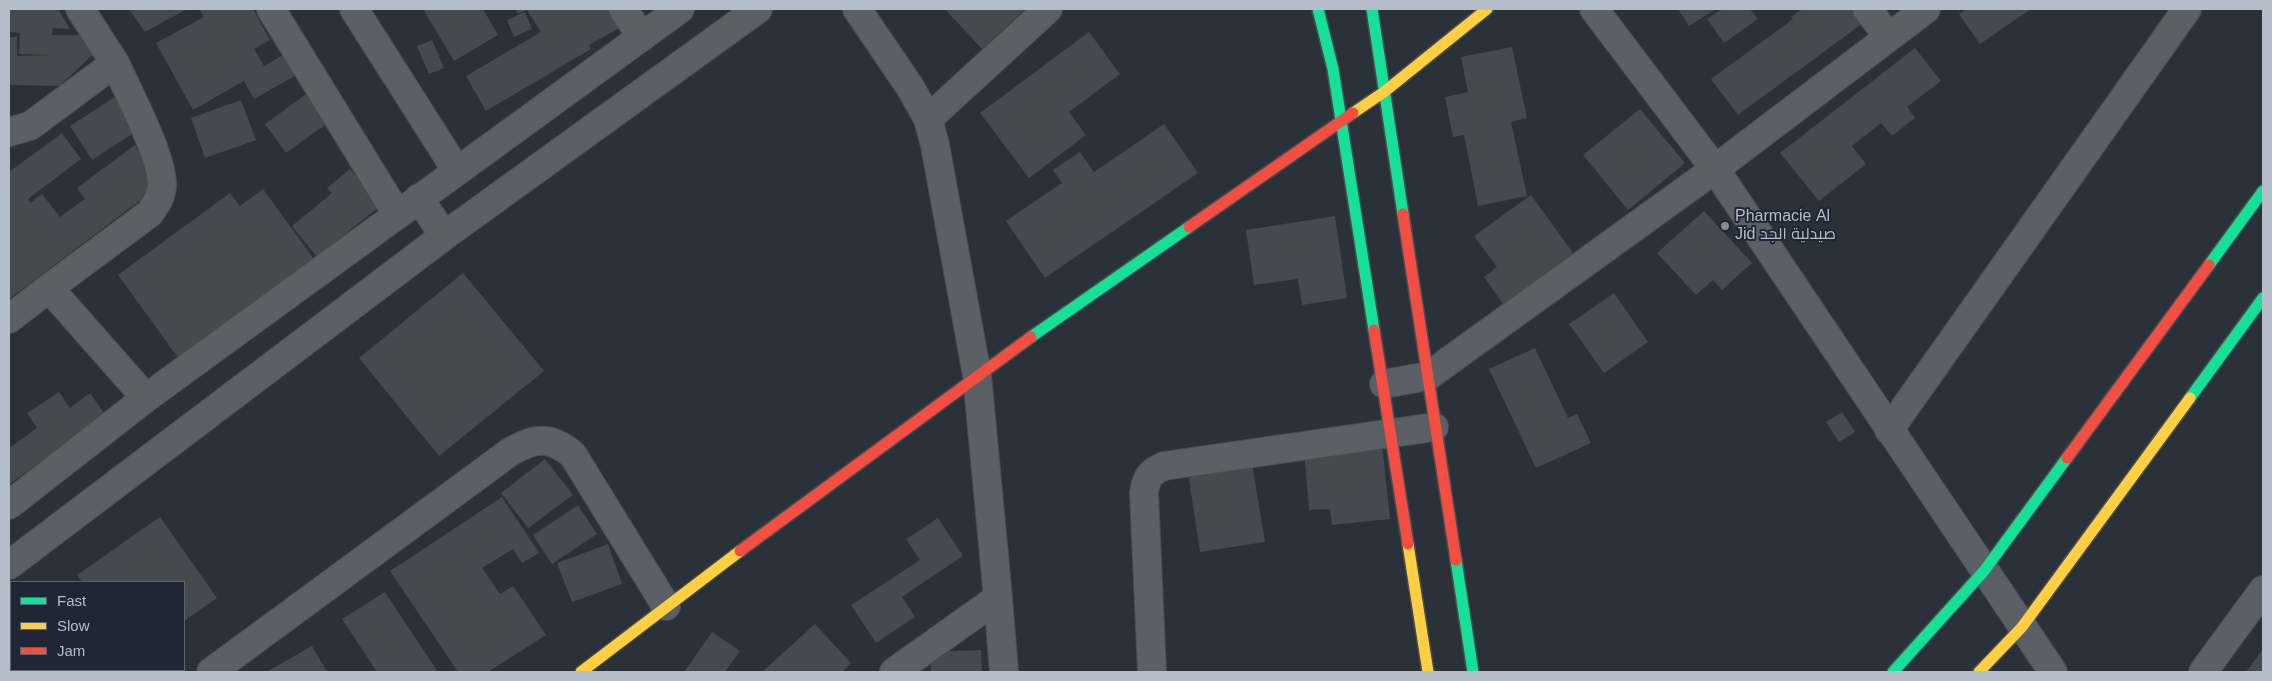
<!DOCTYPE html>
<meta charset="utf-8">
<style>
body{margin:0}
#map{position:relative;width:2272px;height:681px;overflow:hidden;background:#2b3138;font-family:Arial,sans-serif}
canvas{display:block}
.frame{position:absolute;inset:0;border:10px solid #b5bdc9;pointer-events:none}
.legend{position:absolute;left:10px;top:581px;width:175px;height:90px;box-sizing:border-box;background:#1e2733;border:1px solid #5a636f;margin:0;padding:6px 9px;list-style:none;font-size:15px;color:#b5bdc9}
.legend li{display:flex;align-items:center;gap:10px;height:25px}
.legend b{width:25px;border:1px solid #5a636f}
</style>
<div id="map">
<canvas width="2272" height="681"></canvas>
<div class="frame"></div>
<ul class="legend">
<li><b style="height:6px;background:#16e098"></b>Fast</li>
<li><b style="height:6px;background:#ffcf43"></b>Slow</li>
<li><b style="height:6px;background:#f24e42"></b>Jam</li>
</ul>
</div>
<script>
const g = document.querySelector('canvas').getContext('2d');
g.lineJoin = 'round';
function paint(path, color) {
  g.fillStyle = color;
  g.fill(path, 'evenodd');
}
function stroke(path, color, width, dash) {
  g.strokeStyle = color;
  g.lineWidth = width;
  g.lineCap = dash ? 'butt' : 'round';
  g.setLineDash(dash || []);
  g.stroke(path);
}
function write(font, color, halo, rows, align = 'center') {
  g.font = font + ' Arial,Cairo,sans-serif';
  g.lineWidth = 4;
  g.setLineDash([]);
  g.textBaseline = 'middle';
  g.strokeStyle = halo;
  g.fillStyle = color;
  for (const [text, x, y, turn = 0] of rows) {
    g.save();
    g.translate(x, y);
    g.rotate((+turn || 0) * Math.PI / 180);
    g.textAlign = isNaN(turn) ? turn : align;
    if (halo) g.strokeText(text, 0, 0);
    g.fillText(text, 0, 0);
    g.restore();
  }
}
const building = new Path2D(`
 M9 9H58L70 29 53 28 52 35H82L97 51 59 86 9 85V37H17V56L52 55 19 54 20 33 9 32Z
 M129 9H187L145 32Z
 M199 9H253L270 40 254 49 264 66 290 51 302 72 254 99 244 81 193 110 156 43 204 17Z
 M423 9H483L498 35 454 61Z
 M515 9H619L628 23 589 45 591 49 486 111 466 76 541 32 527 10 518 14Z
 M945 9H1025L982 49Z
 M1678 9H1716L1689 26Z
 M1722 9H1750L1758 19 1724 43 1707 19Z
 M1802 9H1853L1863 23 1738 115 1711 79 1793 19 1791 17Z
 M1967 9H2031L1980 44 1959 14Z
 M525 12 532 29 514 37 507 20Z
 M1089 32 1120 74 1069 112 1086 135 1029 178 980 113Z
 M432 40 444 68 429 74 417 46Z
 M1512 47 1527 118 1511 122 1527 196 1478 206 1464 135 1453 137 1445 97 1468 92 1461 57Z
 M1915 48 1941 81 1907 107 1915 118 1892 136 1881 123 1852 146 1866 164 1819 201 1780 153Z
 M312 90 333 119 286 153 265 124Z
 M118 95 140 129 92 160 70 126Z
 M241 100 256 140 205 158 191 118Z
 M1640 109 1685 163 1628 210 1583 155Z
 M1164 124 1198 173 1045 278 1006 221 1062 183 1053 170 1080 152 1094 172Z
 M62 133 81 159 28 199 30 203 42 194 60 217 85 199 77 188 135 145 159 186 9 299V172Z
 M350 169 380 206 317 257 292 226 332 193 327 188Z
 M263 189 314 259 179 359 118 275 230 193 240 206Z
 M1531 195 1573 253 1503 304 1484 277 1497 267 1474 236Z
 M1704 211 1752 263 1722 290 1713 280 1696 295 1657 253Z
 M1335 216 1347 298 1302 305 1298 279 1254 285 1246 230Z
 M463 273 544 371 439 456 359 358Z
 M1614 293 1648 342 1604 373 1569 324Z
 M1535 348 1568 418 1577 414 1591 443 1536 468 1489 369Z
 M59 392 70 408 90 393 106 416 9 484V444L11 447 37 428 27 413Z
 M1842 412 1855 432 1839 442 1826 422Z
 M1382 444 1390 519 1332 525 1330 509 1309 510 1304 451Z
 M545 459 573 495 528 528 501 493Z
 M1252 463 1265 542 1200 552 1188 473Z
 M502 497 539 553 522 563 513 549 482 568 500 594 513 586 546 635 488 672H458L390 571Z
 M578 505 597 534 552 564 533 535Z
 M160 517 217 598 184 621V582H82L77 575Z
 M938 518 963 556 902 597 915 617 876 643 851 605 920 560 906 539Z
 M608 544 622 584 572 602 557 563Z
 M385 592 438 672H377L342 619Z
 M815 624 851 663 842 672H762Z
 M712 632 740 651 725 672H684Z
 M312 646 327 672H266Z
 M2263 649V672H2246Z
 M981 650 982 672H931L930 652Z`);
const street = new Path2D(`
 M271 9 397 214
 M354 9 457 171
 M623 9 642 37
 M857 9 910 87 928 119 935 145 977 375 998 598
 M1594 9 1715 169 2053 672
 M1867 9 1889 37
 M928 119 1048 9
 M9 132 30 126 115 63 80 9
 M419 198 444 236
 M49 288 150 213C156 204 162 196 162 185 163 157 128 92 115 63
 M9 319 49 288 146 398
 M1384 384 1428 376 1715 169 1926 9
 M1889 430 2187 9
 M9 505 146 398 680 9
 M9 565 444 236 758 9
 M211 672 510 452C534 438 550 435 573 455L666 606
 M894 672 998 598 1004 672
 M1152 672 1144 493C1146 478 1150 472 1164 466L1434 427
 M2203 672 2263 590`);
const fast = new Path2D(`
 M1318 9 1333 69 1374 330
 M1372 9 1403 214
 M2209 265 2263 191
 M1031 337 1189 227
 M2190 398 2263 298
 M1456 560 1473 672
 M1893 672 1984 571 2067 458`);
const slow = new Path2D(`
 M1353 113 1384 92 1487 9
 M1408 544 1428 672
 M581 672 740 551
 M1979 672 2022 627 2190 398`);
const jam = new Path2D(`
 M1403 214 1456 560
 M1189 227 1353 113
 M1374 330 1408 544
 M2067 458 2209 265
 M740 551 1031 337
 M19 670 23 672`);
const markers = [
 [1725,226,5,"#858c96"]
];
const poiNames = [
 ["Pharmacie Al",1735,217],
 ["Jid صيدلية الجد",1735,235]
];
paint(building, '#454a50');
stroke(street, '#494d53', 30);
stroke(fast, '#494d53', 14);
stroke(slow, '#494d53', 14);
stroke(jam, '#494d53', 14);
stroke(street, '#5b5f66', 28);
stroke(fast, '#16e098', 11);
stroke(slow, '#ffcf43', 11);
stroke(jam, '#f24e42', 11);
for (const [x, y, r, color] of markers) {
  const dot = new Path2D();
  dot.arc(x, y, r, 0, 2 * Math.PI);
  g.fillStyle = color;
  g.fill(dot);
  stroke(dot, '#1e2733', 2);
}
write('16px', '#b5bdc9', '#1e2733', poiNames, 'left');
</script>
